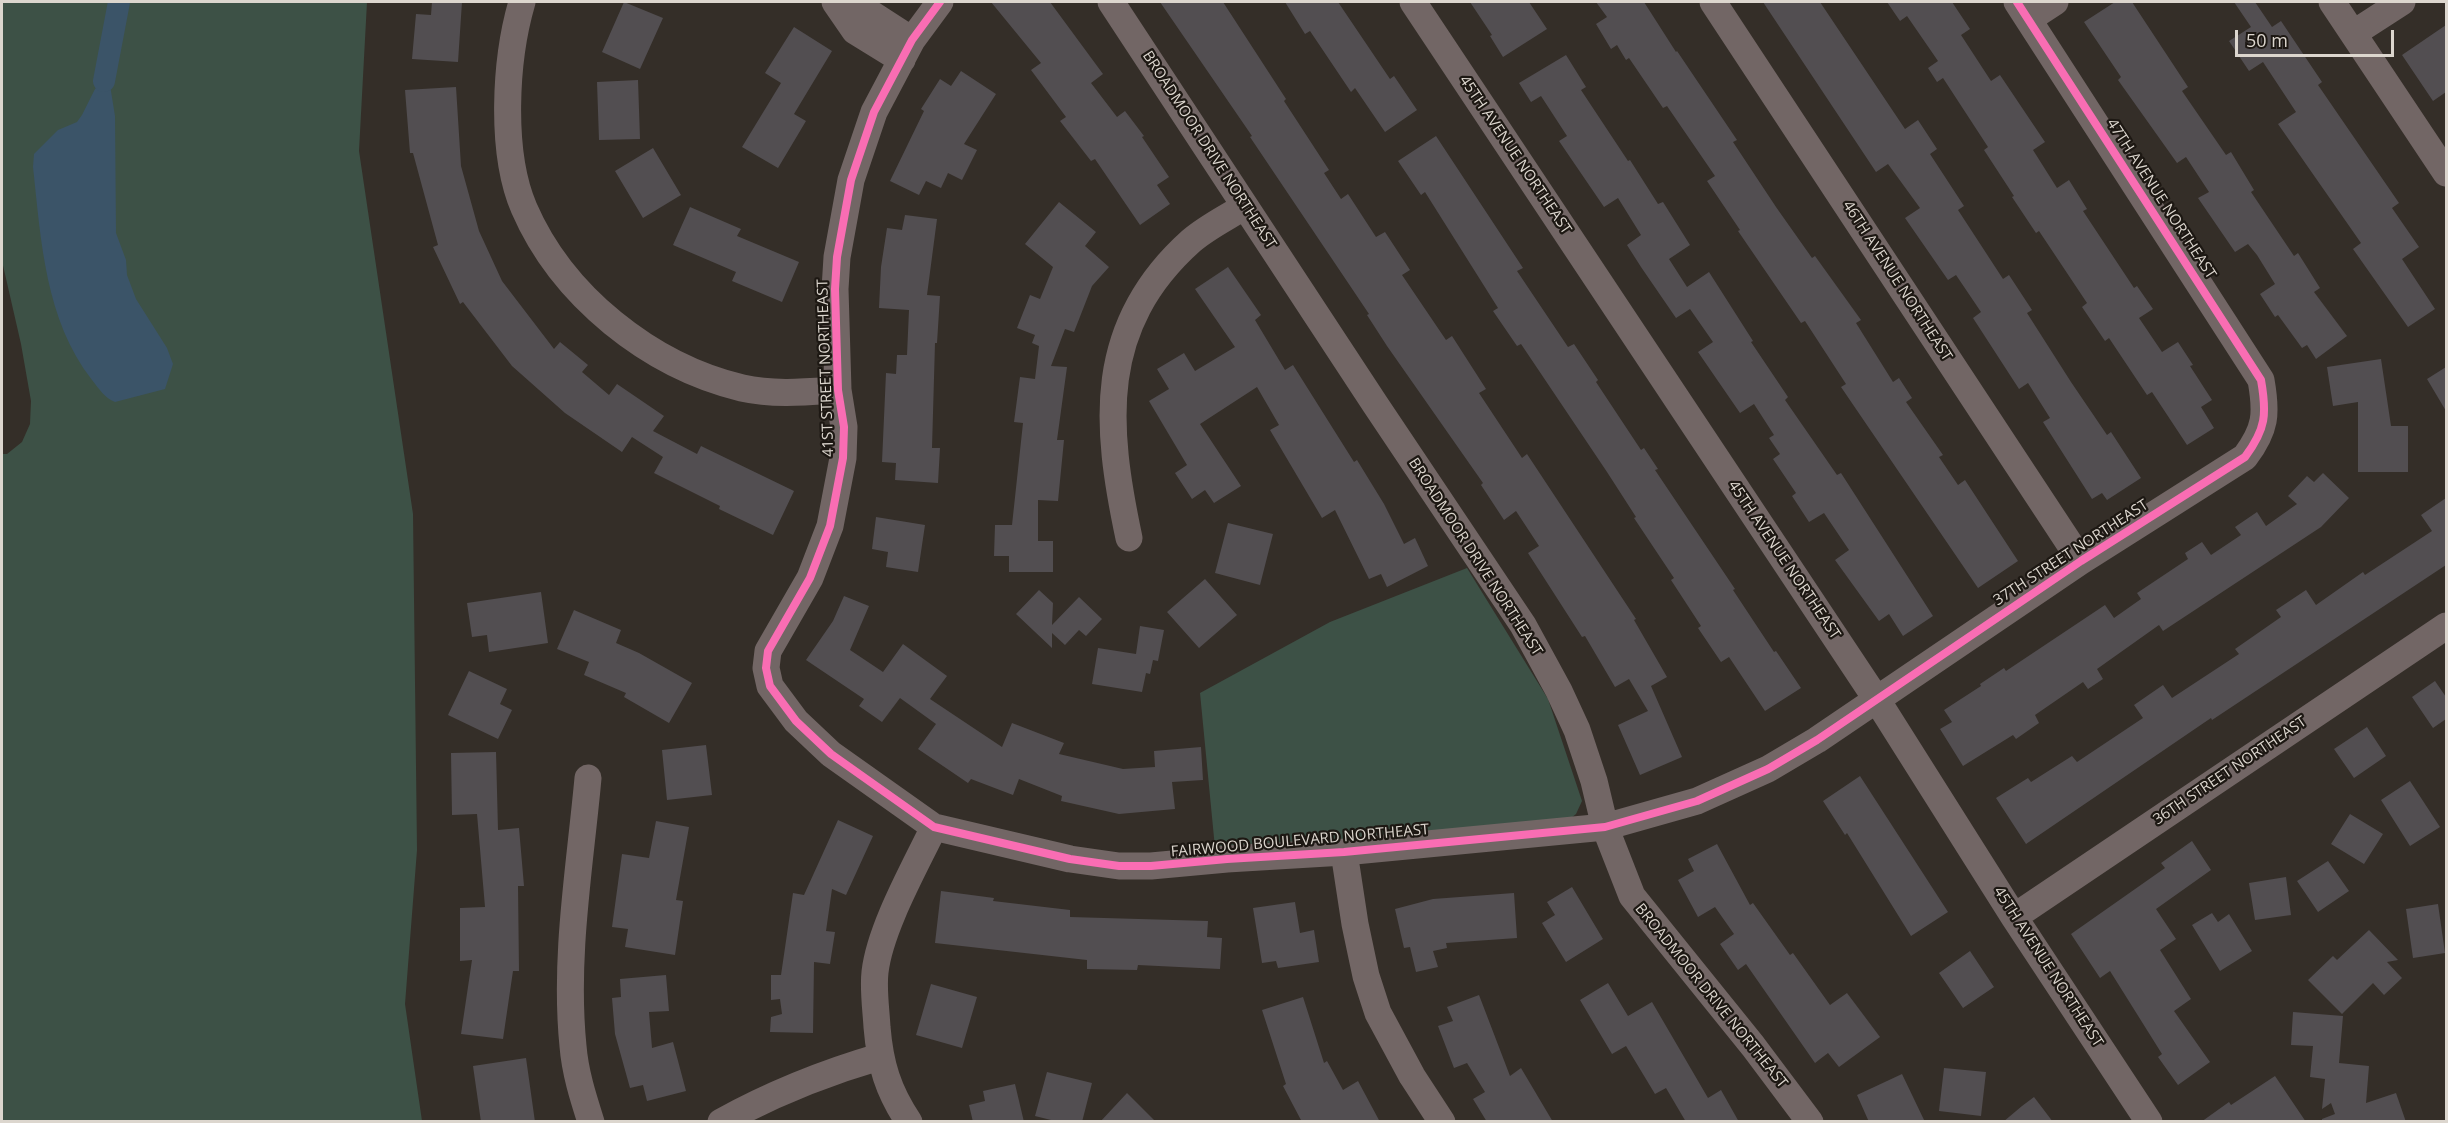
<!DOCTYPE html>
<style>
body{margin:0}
#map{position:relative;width:2448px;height:1123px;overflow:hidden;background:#342e28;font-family:"Open Sans",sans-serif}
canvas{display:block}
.frame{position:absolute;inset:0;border:3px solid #dcd6ce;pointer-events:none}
.scale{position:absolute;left:2235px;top:30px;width:159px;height:27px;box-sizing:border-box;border:3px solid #dcd6ce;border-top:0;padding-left:8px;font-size:18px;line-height:21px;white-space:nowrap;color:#dcd6ce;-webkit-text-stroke:4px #1d1813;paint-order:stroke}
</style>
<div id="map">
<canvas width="2448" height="1123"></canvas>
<div class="frame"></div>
<div class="scale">50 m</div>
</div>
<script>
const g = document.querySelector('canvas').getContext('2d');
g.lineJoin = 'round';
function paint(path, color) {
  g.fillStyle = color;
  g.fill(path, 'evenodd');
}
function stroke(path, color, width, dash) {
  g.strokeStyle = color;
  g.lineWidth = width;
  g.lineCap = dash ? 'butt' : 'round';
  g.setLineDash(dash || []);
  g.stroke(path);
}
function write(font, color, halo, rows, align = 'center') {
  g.font = font + ' "Open Sans",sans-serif';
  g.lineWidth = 4.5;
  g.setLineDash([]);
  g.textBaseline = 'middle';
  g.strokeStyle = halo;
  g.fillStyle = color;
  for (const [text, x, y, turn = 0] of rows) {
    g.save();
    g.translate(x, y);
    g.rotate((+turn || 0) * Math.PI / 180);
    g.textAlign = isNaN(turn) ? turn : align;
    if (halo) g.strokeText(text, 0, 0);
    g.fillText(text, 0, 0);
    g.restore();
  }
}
const green = new Path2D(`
 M2 2H367L359 151 413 514 417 850 405 1004 422 1121 2 1122V454H7L22 442 30 424 31 401 21 344 2 261Z
 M1467 568 1548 699 1582 801 1576 814 1565 823 1215 848 1200 693 1330 622Z`);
const water = new Path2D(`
 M104 81 110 85 115 116 116 233 126 260 127 275 136 299 167 348 173 364 165 389 115 402C105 398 99 389 92 380 45 320 41 240 33 167L34 154 58 130 77 122 82 115 95 89Z`);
const canal = new Path2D(`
 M104 81 119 2`);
const building = new Path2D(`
 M432 2H462L458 62 412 59 416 14 431 15Z
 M624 2 663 18 640 69 602 52Z
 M991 2H1050L1103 74 1091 83 1117 117 1125 111 1144 136 1142 137 1169 177 1157 185 1170 204 1140 225 1095 159 1091 161 1060 121 1066 117 1031 70 1041 63Z
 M1160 2H1223L1286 99 1284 101 1329 170 1324 173 1341 199 1348 194 1376 237 1385 232 1410 270 1402 275 1446 340 1452 336 1486 389 1479 393 1522 458 1527 454 1636 619 1634 620 1667 677 1651 686 1682 757 1640 775 1618 725 1648 711 1629 679 1615 687 1585 636 1582 637 1528 553 1539 546 1516 511 1504 520 1481 485 1483 483 1387 346 1367 315 1369 314 1250 137 1252 136Z
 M1285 2H1338L1390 79 1394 76 1417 110 1385 132 1355 88 1351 92 1310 31 1305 34Z
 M1470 2H1529L1547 29 1503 57 1490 36 1492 35Z
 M1596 2H1644L1676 52 1677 51 1737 140 1733 142 1776 207 1812 258 1815 256 1861 320 1856 323 1893 382 1899 378 1912 398 1906 402 1943 455 1939 457 1958 485 1965 480 2018 561 1978 588 1841 387 1846 384 1805 321 1801 323 1738 231 1740 230 1707 181 1715 176 1667 106 1663 108 1629 58 1626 60 1617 45 1611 49 1596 24 1607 17Z
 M1763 2H1820L1905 129 1918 120 1937 149 1930 154 1964 206 1958 210 2003 279 2009 275 2032 310 2027 313 2071 382 2107 435 2111 432 2141 478 2107 500 2102 493 2092 499 2043 422 2050 418 2028 383 2019 389 1973 318 1981 312 1956 275 1948 280 1905 218 1920 208 1888 164 1876 172Z
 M1887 2H1952L1970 29 1961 35 1991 81 2000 75 2045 142 2033 150 2057 188 2069 180 2087 209 2083 211 2134 288 2137 286 2153 309 2139 318 2162 352 2178 342 2193 365 2190 366 2212 400 2201 407 2214 428 2187 445 2152 392 2147 395 2109 338 2105 341 2082 307 2087 303 2039 231 2036 233 2012 197 2014 196 1984 150 1988 147 1943 78 1937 82 1928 68 1938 61 1907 16 1900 21Z
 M2115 2H2132L2188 87 2182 91 2226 155 2231 152 2254 190 2251 192 2294 256 2298 253 2320 288 2314 292 2347 336 2316 359 2307 345 2302 348 2278 315 2275 317 2260 294 2275 284 2257 255 2248 244 2235 252 2198 198 2209 192 2186 157 2177 163 2118 80 2121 77 2084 22Z
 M2234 2H2255L2272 27 2281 21 2322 82 2318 85 2399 203 2392 208 2419 247 2402 259 2435 309 2408 327 2353 249 2361 243 2278 124 2296 112 2263 62 2249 71 2229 41 2251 27Z
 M2446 25V92L2433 101 2402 55Z
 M794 27 832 51 794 114 806 121 778 168 742 147 781 83 765 73Z
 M1566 55 1586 87 1581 90 1628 161 1630 160 1658 204 1663 202 1690 245 1669 259 1687 287 1709 272 1753 341 1751 342 1788 397 1785 400 1837 475 1841 473 1933 616 1903 636 1889 614 1879 621 1835 560 1849 550 1824 513 1809 522 1792 496 1796 493 1773 459 1780 454 1769 438 1774 435 1754 404 1740 413 1698 352 1713 342 1690 309 1676 318 1641 267 1627 245 1641 235 1618 198 1604 207 1559 141 1567 136 1541 96 1531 102 1519 83Z
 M961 71 996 94 964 144 977 150 962 180 948 173 941 188 926 181 919 195 890 181 924 111 921 109 940 79 951 86Z
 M638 80 640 139 599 140 597 82Z
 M456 87 461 166 479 231 502 281 554 349 560 342 588 365 582 372 609 395 617 384 664 416 653 431 697 454 701 446 794 491 773 535 719 509 720 506 654 473 663 457 632 437 622 452 565 413 512 366 463 302 460 304 433 247 438 245 413 153H410L405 90Z
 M1436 136 1523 268 1517 271 1568 347 1574 344 1598 380 1596 382 1641 450 1644 448 1658 469 1655 470 1735 589 1733 590 1774 652 1776 651 1801 688 1765 711 1729 657 1721 662 1698 628 1701 626 1671 580 1674 578 1634 518 1636 517 1607 472 1521 344 1517 346 1493 311 1498 308 1425 192 1421 195 1398 161Z
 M653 148 681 195 643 218 615 171Z
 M1059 202 1096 232 1085 246 1109 267 1092 286 1074 332 1065 329 1051 366 1067 367 1057 440H1064L1058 501 1038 500V541H1053V572H1009V556H994L995 525H1012L1023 423 1014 422 1020 377 1035 379 1039 346 1032 343 1035 335 1017 328 1030 295 1040 299 1053 267 1025 244Z
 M690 207 741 229 737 236 799 262 782 302 732 281 736 272 673 245Z
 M905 215 937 219 927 295 940 296 937 343H935L932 448H940L938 483 895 480 896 463 882 462 886 373 896 374 897 355H907L909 310 879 308 881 267 887 228 902 230Z
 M1228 267 1261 315 1255 320 1285 370 1293 365 1354 462 1357 460 1384 504 1404 544 1415 538 1428 566 1387 587 1381 574 1369 579 1335 510 1322 518 1270 430 1279 425 1257 387 1200 424 1241 486 1214 503 1205 490 1192 499 1175 473 1187 465 1149 401 1169 389 1157 369 1184 353 1195 371 1235 347 1195 289Z
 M2381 359 2391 426H2408V472H2358V402L2333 406 2327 367Z
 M2446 367V411L2427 379Z
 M2323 473 2349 498 2321 527 2163 631 2159 625 2097 669 2103 679 2088 689 2083 682 2035 715 2039 723 2016 739 2013 735 1963 766 1940 729 1952 722 1944 710 1981 686 1980 684 2004 668 2006 671 2105 605 2114 618 2141 599 2137 593 2188 559 2185 553 2202 542 2211 555 2241 535 2235 527 2257 512 2266 526 2297 504 2288 496 2307 476 2314 482Z
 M2446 498V565L2212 720 2211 718 2026 844 1996 798 2028 778 2031 782 2072 756 2077 762 2143 718 2134 705 2163 685 2172 698 2239 654 2235 649 2281 617 2276 610 2306 590 2316 605 2363 572 2365 575 2432 531 2421 515Z
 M876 517 925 525 918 572 886 567 888 552 872 549Z
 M1228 523 1273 534 1260 585 1215 573Z
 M1205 579 1237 615 1199 648 1167 612Z
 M1039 590 1053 603 1052 625 1079 597 1102 619 1086 636 1079 630 1065 645 1052 633V648L1016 614Z
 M541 592 548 643 489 652 487 635 472 637 467 603Z
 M844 596 869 606 850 650 883 672 903 644 947 676 930 699 1002 747 1012 723 1064 743 1059 754 1123 769 1155 767 1154 751 1201 747 1203 780 1172 782 1175 809 1119 814 1061 801 1062 796 1019 779 1013 795 971 779 968 783 918 749 936 724 900 698 882 722 859 706 864 699 806 660 833 621Z
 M574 610 621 630 616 643 639 653 692 683 669 723 624 697 626 693 584 675 589 662 557 649Z
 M1140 626 1164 630 1158 661 1153 660 1150 674 1146 673 1142 692 1092 684 1098 648 1136 654Z
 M469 671 507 689 500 704 512 710 498 739 448 715Z
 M2435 681 2446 697V719L2433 728 2412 697Z
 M2367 727 2386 756 2354 778 2334 749Z
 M706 745 712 795 667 800 662 750Z
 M496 752 498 830 519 828 524 886H518L519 971H513L503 1039 461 1034 472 960 460 961V908L485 907 477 814 452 815 451 753Z
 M1860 776 1948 912 1911 936 1847 833 1845 835 1823 801Z
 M2410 781 2440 827 2410 846 2381 800Z
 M2350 814 2383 834 2364 864 2331 844Z
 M838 820 873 836 846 895 832 889 826 931 835 932 830 964 814 962 813 1033 770 1032 771 1017 782 1014 780 999 771 1000V975H781L793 893 804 895Z
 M656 821 689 827 676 900 683 901 675 955 625 947 628 929 612 927 622 854 649 858Z
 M2192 841 2211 870 2156 909 2176 939 2160 950 2191 999 2174 1011 2210 1062 2178 1085 2158 1057 2162 1054 2110 971 2100 978 2071 934 2165 868 2161 863Z
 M1717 844 1750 905 1753 903 1790 955 1793 953 1830 1005 1847 993 1880 1037 1839 1067 1828 1053 1815 1063 1746 964 1738 970 1720 944 1734 934 1715 907 1698 917 1678 880 1694 871 1688 859Z
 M2328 861 2349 891 2318 912 2297 881Z
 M2286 877 2291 915 2255 920 2249 883Z
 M1572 887 1603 939 1566 962 1542 923 1555 915 1547 902Z
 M941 891 994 898 993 901 1070 910V917L1208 921 1207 937 1222 938 1220 969 1138 965 1137 970 1087 969V960L935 943Z
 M1514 893 1517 938 1446 943 1447 948 1433 951 1438 967 1416 972 1410 947 1404 948 1395 909 1433 899Z
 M1295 902 1300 933 1314 930 1319 962 1278 968 1276 961 1262 963 1253 908Z
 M2438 904 2445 953 2413 958 2406 909Z
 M2212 913 2218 922 2229 914 2252 951 2220 971 2192 925Z
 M2369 930 2398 960 2387 962 2402 978 2384 995 2373 983 2342 1014 2308 980 2333 956 2337 960Z
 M1970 951 1994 987 1963 1008 1939 973Z
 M666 975 669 1011 649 1012 652 1048 673 1042 686 1091 647 1101 643 1085 630 1088 615 1034 612 998 621 997 620 979Z
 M1608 983 1628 1016 1652 1002 1708 1098 1721 1090 1739 1122H1686L1666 1088 1655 1094 1626 1046 1612 1054 1580 1000Z
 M931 984 977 997 962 1048 916 1035Z
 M1479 995 1510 1076 1521 1068 1553 1122H1487L1473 1099 1485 1092 1467 1063 1454 1068 1438 1026 1453 1021 1447 1007Z
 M1303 997 1324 1063 1327 1061 1343 1090 1358 1081 1380 1122H1302L1283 1086 1286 1084 1262 1010Z
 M2293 1012 2343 1016 2339 1063 2369 1066 2366 1103 2396 1093 2406 1122H2322V1119L2335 1114 2331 1103 2322 1109 2325 1079 2310 1077 2313 1046 2291 1045Z
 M526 1058 535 1122H481L473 1066Z
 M1944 1068 1986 1072 1981 1116 1939 1111Z
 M1047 1072 1092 1083 1082 1122H1059L1035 1116Z
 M1902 1074 1925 1122H1869L1857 1095Z
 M2275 1076 2306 1122H2201L2229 1102 2231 1105Z
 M1015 1084 1024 1122H973L969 1105 985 1101 983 1091Z
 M1127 1093 1156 1122H1100Z
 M2034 1097 2053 1122H2003L2022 1106Z`);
const minor = new Path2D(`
 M522 2C505 60 500 152 524 208 562 296 650 366 742 388 774 395 806 392 838 390
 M835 2 855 31 902 60
 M836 2 867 11 912 40
 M940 2 912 40 874 112 851 180 837 257 835 289 838 390 844 427 843 458 830 526 810 578 768 651 766 668 770 686 796 721 831 754 934 827 1070 859 1119 866H1151L1227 859 1344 852 1605 827 1697 801 1768 769 1817 740 2081 561 2245 457C2266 429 2267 414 2261 380L2017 2
 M1111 2 1375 404 1523 625 1559 691 1577 730 1594 781 1605 827 1632 896 1753 1046 1810 1122
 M1413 2 1877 700 2014 917 2149 1122
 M1713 2 2081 561
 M2332 2 2446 173
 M2029 19 2055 2
 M2354 33 2402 2
 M1129 538C1105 425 1096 326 1191 241 1207 227 1228 217 1245 206
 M588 778C580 866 564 957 573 1046 575 1072 583 1097 591 1122
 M1344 852 1355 924 1366 976 1378 1013 1412 1076 1442 1122
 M2014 917 2446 626
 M721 1122C772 1094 824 1073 879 1057
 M909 1122C888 1091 880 1064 877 1027 876 1009 873 990 875 972 880 928 915 867 934 827`);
const cycleway = new Path2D(`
 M940 2 912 40 874 112 851 180 837 257 835 289 838 390 844 427 843 458 830 526 810 578 768 651 766 668 770 686 796 721 831 754 934 827 1070 859 1119 866H1151L1227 859 1344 852 1605 827 1697 801 1768 769 1817 740 2081 561 2245 457C2266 429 2267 414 2261 380L2017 2`);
const streetNames = [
 ["BROADMOOR DRIVE NORTHEAST",1209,150,57],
 ["45TH AVENUE NORTHEAST",1515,155,56],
 ["47TH AVENUE NORTHEAST",2161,199,57],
 ["46TH AVENUE NORTHEAST",1897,281,57],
 ["41ST STREET NORTHEAST",826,368,-92],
 ["37TH STREET NORTHEAST",2071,553,-33],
 ["BROADMOOR DRIVE NORTHEAST",1475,557,57],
 ["45TH AVENUE NORTHEAST",1784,560,56],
 ["36TH STREET NORTHEAST",2230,771,-34],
 ["FAIRWOOD BOULEVARD NORTHEAST",1300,841,-5],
 ["45TH AVENUE NORTHEAST",2048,967,57],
 ["BROADMOOR DRIVE NORTHEAST",1711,996,51]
];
paint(green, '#3d5146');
paint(water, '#3b5468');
stroke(canal, '#3b5468', 22);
paint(building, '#524e51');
stroke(minor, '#726665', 27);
stroke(cycleway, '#f96db3', 8);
write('15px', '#dcd6ce', '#1d1813', streetNames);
</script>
